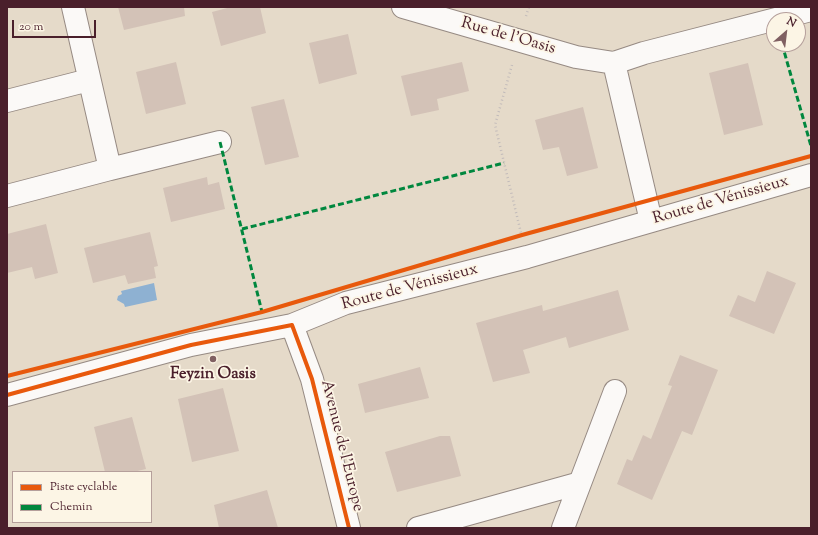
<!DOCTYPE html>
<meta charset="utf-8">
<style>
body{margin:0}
#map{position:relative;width:818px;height:535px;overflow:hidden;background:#e5dac9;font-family:"Sorts Mill Goudy",serif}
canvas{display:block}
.frame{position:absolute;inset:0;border:8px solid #4a1f2b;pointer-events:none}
.legend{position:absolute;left:12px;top:471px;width:140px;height:52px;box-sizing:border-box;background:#fcf5e5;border:1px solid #b59f9b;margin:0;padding:5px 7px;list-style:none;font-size:12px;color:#4a1f2b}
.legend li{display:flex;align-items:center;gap:8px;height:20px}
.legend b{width:20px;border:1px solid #b59f9b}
.north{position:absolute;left:766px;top:12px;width:40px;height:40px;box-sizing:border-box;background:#fcf5e5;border:1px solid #b59f9b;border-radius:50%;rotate:28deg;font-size:11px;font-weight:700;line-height:16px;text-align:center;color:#4a1f2b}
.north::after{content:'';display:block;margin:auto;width:14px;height:18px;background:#806062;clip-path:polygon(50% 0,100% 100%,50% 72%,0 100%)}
.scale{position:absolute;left:12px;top:20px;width:84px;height:18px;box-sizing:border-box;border:2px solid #4a1f2b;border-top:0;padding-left:5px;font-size:12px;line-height:14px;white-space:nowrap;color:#4a1f2b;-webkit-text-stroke:3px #fcf5e5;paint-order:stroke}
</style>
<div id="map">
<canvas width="818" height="535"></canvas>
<div class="frame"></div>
<ul class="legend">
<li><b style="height:5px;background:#e8590c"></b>Piste cyclable</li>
<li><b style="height:5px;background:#00873e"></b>Chemin</li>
</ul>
<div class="north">N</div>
<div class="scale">20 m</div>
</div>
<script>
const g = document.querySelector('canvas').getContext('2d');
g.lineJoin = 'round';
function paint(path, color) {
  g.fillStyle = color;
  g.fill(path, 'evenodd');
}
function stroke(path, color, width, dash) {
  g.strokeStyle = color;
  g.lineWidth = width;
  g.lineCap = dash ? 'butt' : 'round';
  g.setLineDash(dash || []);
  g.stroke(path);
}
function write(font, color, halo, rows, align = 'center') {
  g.font = font + ' "Sorts Mill Goudy",serif';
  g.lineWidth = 3.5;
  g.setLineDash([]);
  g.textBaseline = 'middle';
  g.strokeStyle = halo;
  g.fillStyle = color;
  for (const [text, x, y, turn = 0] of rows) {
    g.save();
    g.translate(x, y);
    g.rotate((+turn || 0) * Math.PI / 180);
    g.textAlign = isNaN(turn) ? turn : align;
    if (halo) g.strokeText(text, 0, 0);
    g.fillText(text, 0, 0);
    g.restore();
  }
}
const water = new Path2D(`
 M154 283 157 300 125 307 124 304 117 300 118 296 122 294 121 291Z`);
const building = new Path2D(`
 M118 7H184L185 16 124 30Z
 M231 7H260L266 33 221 46 212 12Z
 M348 34 357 74 319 84 309 43Z
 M176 62 186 104 146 114 136 72Z
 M462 62 469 91 437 99 439 110 411 116 401 76Z
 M748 63 763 125 724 135 709 73Z
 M284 99 299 157 265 165 251 107Z
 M583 107 598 168 567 176 559 147 543 150 535 120Z
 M207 177 208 185 219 182 225 209 171 222 163 188Z
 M46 224 58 273 35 279 32 267 7 273V234Z
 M150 232 158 266 154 267 156 278 128 284 125 275 93 283 84 248Z
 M767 271 796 283 774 334 729 316 738 295 755 302Z
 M618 290 629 330 569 348 566 337 523 350 530 373 493 382 476 323 542 305 543 311Z
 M680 355 718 370 692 435 682 431 652 500 617 484 627 459 632 461 643 435 651 439 672 386 668 385Z
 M420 367 429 398 365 413 358 384Z
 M223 388 239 451 192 462 178 399Z
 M132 417 146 469 133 472H105L94 427Z
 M440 436H450L461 476 397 492 385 452Z
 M267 490 278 528H219L214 505Z`);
const path = new Path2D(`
 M526 16 529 7
 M512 65 495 125 521 233`);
const street = new Path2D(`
 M403 7 576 57 614 63 644 53 811 10
 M614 63 651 221
 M7 101 89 80
 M110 169 220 142
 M7 196 110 169 73 7
 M292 325 312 379 349 528
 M7 395 191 345 292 325 346 303 527 257 811 175
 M418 528 580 483
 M563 528 615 391`);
const quiet = new Path2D(`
 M775 19 776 20
 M782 44 811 146
 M220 142 262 312
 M242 229 504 163`);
const cycleway = new Path2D(`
 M7 376 262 312 522 235 811 156
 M7 395 191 345 292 325 312 379 349 528`);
const markers = [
 [213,359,4,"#806062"]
];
const streetNames = [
 ["Rue de l'Oasis",508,37,16],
 ["Route de Vénissieux",721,201,-16],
 ["Route de Vénissieux",410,288,-15],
 ["Avenue de l'Europe",341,446,76]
];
const poiNames = [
 ["Feyzin Oasis",213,375]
];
paint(water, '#8eb1d2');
paint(building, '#d3c2b7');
stroke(street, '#968a83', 24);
stroke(path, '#c2bbba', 2.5, [1, 3]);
stroke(street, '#fbf9f7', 22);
stroke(quiet, '#00873e', 3, [6, 3]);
stroke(cycleway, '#e8590c', 4);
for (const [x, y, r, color] of markers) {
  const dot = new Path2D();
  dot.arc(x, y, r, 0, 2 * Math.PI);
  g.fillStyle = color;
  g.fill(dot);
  stroke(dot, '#fcf5e5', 1.5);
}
write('16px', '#4a1f2b', '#fcf5e5', streetNames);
write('bold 16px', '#4a1f2b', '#fcf5e5', poiNames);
</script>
